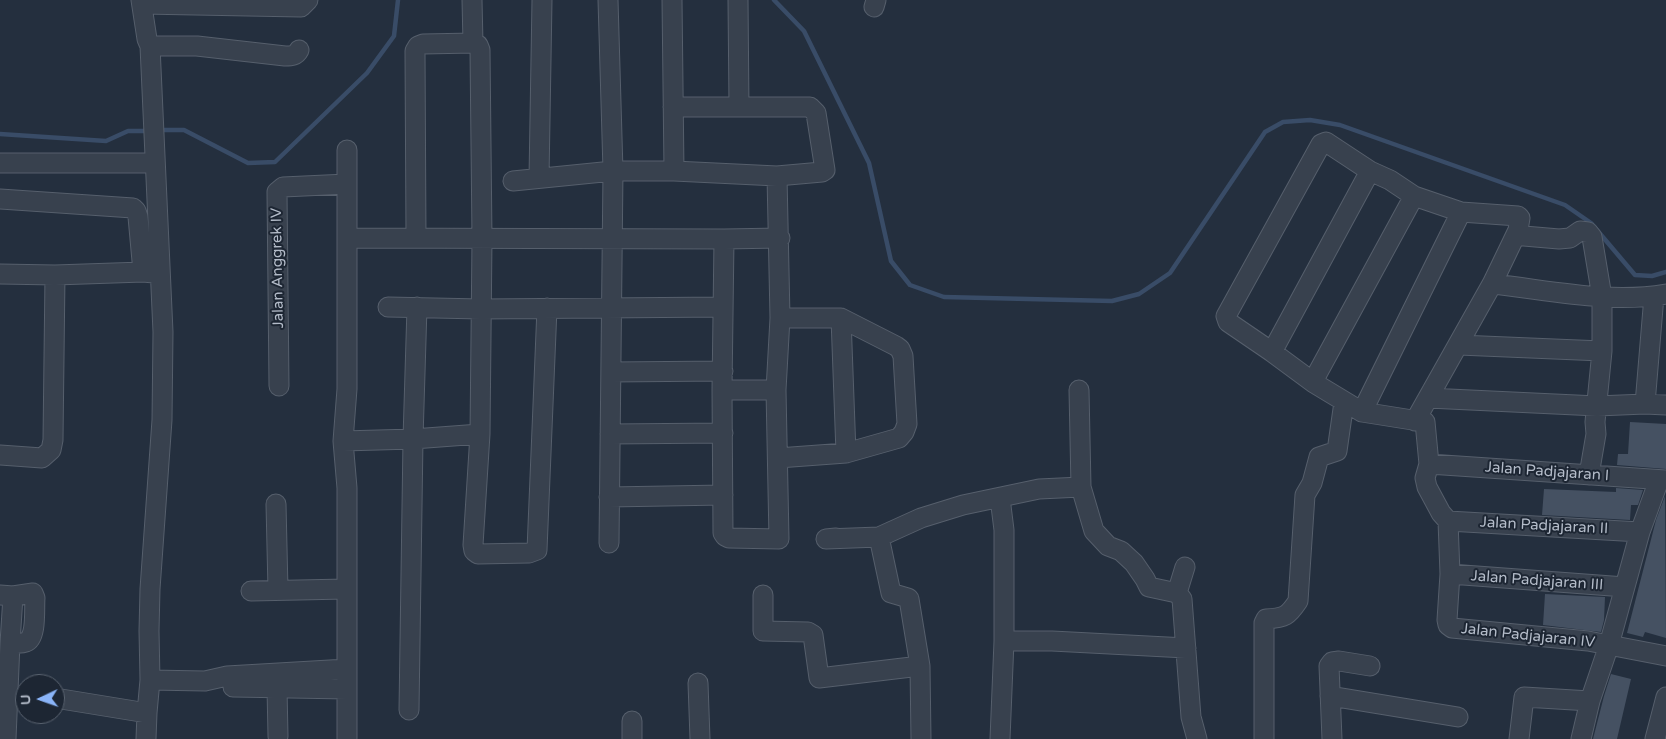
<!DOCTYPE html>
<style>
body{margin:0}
#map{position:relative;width:1666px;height:739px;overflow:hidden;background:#242f3e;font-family:"Varela Round",sans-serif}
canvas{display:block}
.north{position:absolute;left:15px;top:674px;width:50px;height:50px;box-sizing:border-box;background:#1d2633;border:1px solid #59626f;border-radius:50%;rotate:267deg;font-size:14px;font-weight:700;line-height:20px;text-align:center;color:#b4bcc9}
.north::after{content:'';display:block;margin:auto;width:18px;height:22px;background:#8ab4f8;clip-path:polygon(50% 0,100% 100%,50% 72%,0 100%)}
</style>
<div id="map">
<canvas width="1666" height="739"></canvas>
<div class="north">U</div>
</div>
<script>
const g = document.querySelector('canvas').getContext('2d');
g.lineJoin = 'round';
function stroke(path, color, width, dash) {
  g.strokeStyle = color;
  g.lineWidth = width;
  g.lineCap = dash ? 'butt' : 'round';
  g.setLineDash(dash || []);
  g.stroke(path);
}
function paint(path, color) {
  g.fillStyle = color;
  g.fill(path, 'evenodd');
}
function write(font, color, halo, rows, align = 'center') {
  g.font = font + ' "Varela Round",sans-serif';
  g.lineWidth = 4;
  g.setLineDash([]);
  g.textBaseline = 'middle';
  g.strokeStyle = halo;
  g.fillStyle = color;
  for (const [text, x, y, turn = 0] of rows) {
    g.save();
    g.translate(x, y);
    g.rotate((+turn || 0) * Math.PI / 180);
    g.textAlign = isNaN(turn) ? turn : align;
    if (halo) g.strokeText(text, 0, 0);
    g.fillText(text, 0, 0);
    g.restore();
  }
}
const stream = new Path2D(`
 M774 0 804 31 869 163 891 261 910 285 944 297 1112 301 1139 294 1170 273 1265 132 1283 122 1310 120 1340 125 1565 205 1591 223 1635 275 1652 276 1666 272
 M159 130H184L248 163 275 162 367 73 394 36 398 0
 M0 134 106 141 128 131H149`);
const building = new Path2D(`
 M1630 422 1666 424V469L1617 465 1618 454H1628Z
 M1616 488 1643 490 1638 505H1631L1630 520 1542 515 1544 489 1616 492Z
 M1665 496 1666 638 1645 632 1643 637 1627 633 1656 520Z
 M1545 594 1605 597 1604 620 1601 632 1543 625Z
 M1611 674 1631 679 1617 739H1593L1604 696Z`);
const minor = new Path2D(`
 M141 0 147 39 150 46 163 332 162 420 150 589 149 631 150 680 147 713 146 739
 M472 0 473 43
 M608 0 613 171 609 543
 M672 0 674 171
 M738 0 739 107
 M142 4 301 7 308 0
 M874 7 876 0
 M150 46H197L285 56C291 56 296 56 299 50
 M347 150V389L343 441 347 488V738
 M0 163H155
 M539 178 542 0
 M513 181 613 171H674L777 176 822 172 825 170 816 113 810 107H673
 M0 199 133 208 136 211 138 217 143 272
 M1518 230 1524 236 1559 239 1570 238 1580 231 1588 232 1592 237 1602 297V351L1595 422 1596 434 1589 475
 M347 238 724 239 780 238
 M416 238 415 51 418 46 423 44 473 43 478 45 480 50 482 239 480 434 473 545 474 551 478 554 529 553 537 550 547 308
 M724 239 722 390 723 533 725 536 729 538 779 539 776 390 780 318 777 176
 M0 274 55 275 143 272 154 273
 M1492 284C1549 290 1609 304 1666 294
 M388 307 481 309 723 307
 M841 318 846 453
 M1459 345 1602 351
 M1272 352 1370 171
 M611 372 723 371
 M1314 383 1317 374 1414 196
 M279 386 277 192 283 187 347 184
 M722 390H776
 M1079 390 1081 487 1094 531 1108 546 1121 551 1134 563 1145 579 1149 587 1177 593 1182 599 1191 717 1197 739
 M1428 398 1597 406 1645 404 1666 405
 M1645 404 1654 296
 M1362 412 1461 212
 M1415 421 1492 284 1518 230 1520 218 1518 216 1461 212 1414 196 1390 180 1370 171 1326 142 1321 144 1226 316 1228 322 1272 352 1314 383 1362 412 1425 422 1429 464 1425 478 1427 487 1441 513 1448 521 1450 574 1447 620 1448 625 1452 628 1588 641 1666 656
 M610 434 723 433
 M343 441 413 439 480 434
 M0 455 42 458 51 450 53 440 55 275
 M778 458 846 453 899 438 904 432 907 424 903 356 900 349 896 346 841 318H780
 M1429 464 1666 480
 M609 497 723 495
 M276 504 278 590
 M1448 521 1640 532
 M879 537 891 593 908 598 909 599 920 666 921 739
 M836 538 826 539 879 537 921 518 963 505 1039 489 1081 487
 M1450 574 1625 587
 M251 591 346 589
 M1177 593 1185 567
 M0 595 13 596 10 643 6 739
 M763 595V631L808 632 813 635 819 678 920 666
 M1004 641H1052L1186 648
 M10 643C15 643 21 644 26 642 37 638 34 609 35 598L33 593 13 596
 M150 680 205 681 227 676 347 669
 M698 683 700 739
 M233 687 347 689
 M277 688 278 736
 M1330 696 1458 717
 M55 698 147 713
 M409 710 413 439 417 307
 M632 739V721
 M1000 739 1004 641V530L1000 498
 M1264 739V623L1266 619C1285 618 1288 616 1298 601L1305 495 1312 483 1319 457 1337 451 1344 402
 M1332 739 1329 666 1332 662 1339 661 1370 666
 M1519 739 1524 697 1590 701
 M1581 739 1590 701 1609 645 1640 532 1659 480
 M1655 739 1666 697`);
const streetNames = [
 ["Jalan Anggrek IV",278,268,-91],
 ["Jalan Padjajaran I",1547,472,4],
 ["Jalan Padjajaran II",1544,526,3],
 ["Jalan Padjajaran III",1537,581,4],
 ["Jalan Padjajaran IV",1528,636,6]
];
stroke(stream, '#394c67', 4.5);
paint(building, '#455162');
stroke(minor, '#565f6c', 21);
stroke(minor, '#38414e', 19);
write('15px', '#b4bcc9', '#1d2633', streetNames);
</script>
